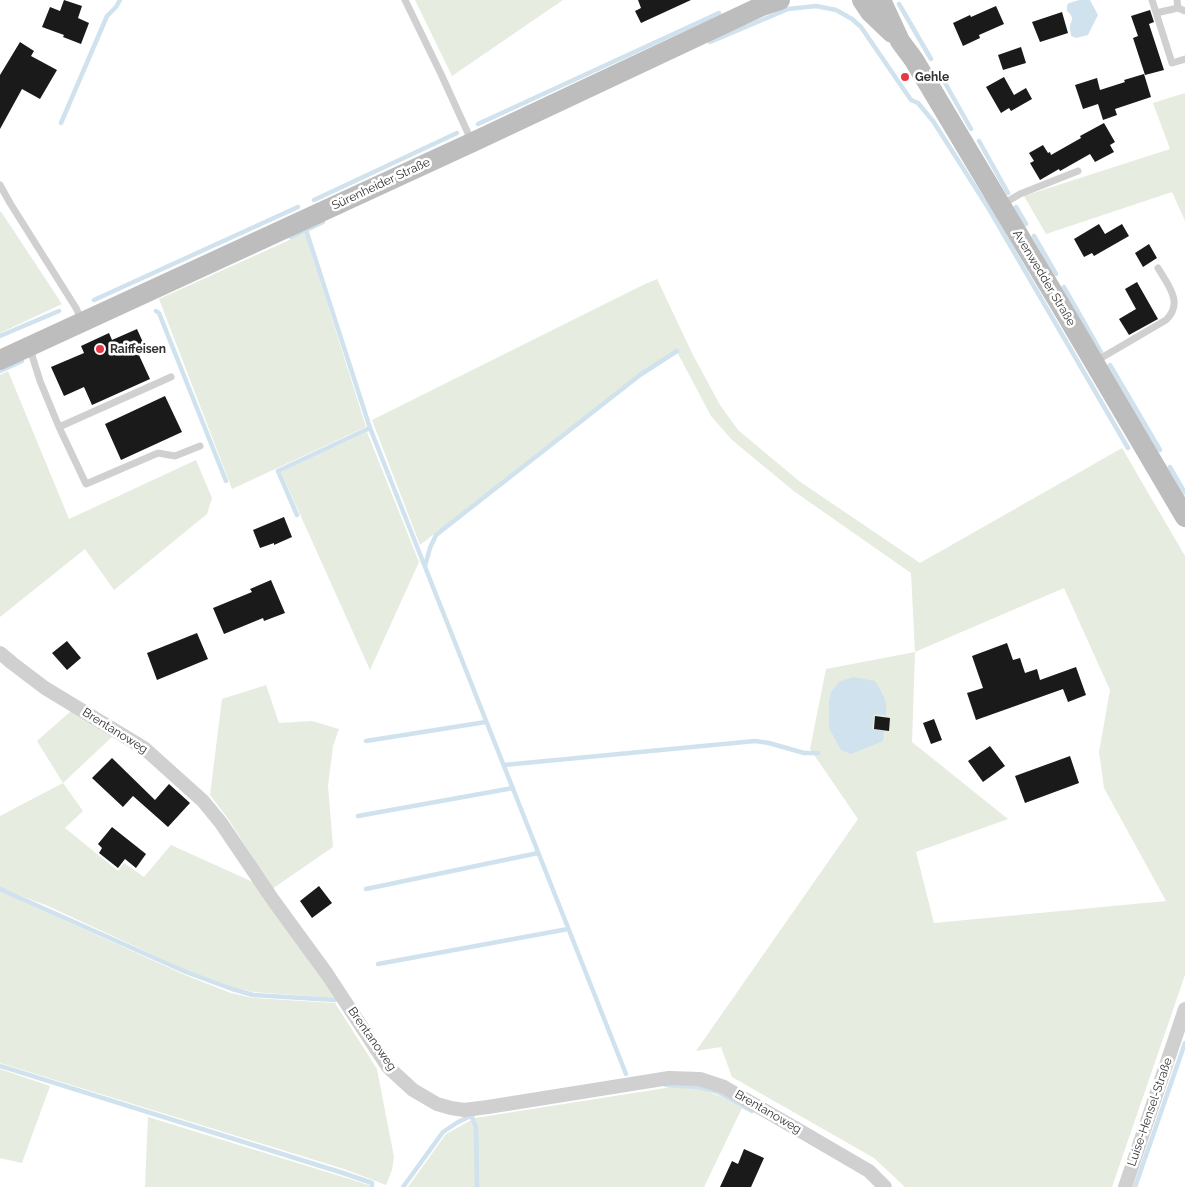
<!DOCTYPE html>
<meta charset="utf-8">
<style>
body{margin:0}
canvas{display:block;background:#fff}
</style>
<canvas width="1185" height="1187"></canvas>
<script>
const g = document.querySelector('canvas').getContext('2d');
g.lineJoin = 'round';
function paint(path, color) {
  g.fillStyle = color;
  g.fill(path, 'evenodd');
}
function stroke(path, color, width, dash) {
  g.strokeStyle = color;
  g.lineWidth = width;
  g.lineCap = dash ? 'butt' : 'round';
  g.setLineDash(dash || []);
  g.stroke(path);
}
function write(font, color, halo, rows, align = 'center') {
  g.font = font + ' Raleway,sans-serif';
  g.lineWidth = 5;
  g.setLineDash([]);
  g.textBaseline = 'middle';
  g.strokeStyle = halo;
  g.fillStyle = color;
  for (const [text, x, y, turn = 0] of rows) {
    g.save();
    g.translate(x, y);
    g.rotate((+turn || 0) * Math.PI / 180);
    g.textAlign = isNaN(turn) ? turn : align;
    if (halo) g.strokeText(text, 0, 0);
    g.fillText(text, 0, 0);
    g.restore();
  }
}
const green = new Path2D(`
 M415 0H563L452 76Z
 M1185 93V221L1172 192 1046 234 1024 196 1170 149 1153 103Z
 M0 211 2 213 62 304 0 333Z
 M305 233 366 427 232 489 159 299Z
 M657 279 693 355 720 405 738 430 799 481 920 563 1122 448 1185 556V975L1112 1187H905L874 1158 732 1077 721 1047 696 1051 858 819 810 749 826 669 915 652 911 573 795 492 732 440 711 416 676 350 639 374 420 545 372 420 643 285ZM1064 588 1110 690 1099 752 1104 788 1166 901 934 923 916 852 1008 819 912 742 915 652Z
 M8 371 69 519 196 460 212 498 207 514 114 590 85 549 0 617V375Z
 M367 432 419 562 370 670 281 472Z
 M266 685 279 723 312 721 339 729 333 746 328 786 333 847 272 889 229 820 210 795 222 699Z
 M71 711 114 735 63 783 83 811 65 828 118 871 124 863 144 877 171 845 255 883 325 977 334 998 253 992 232 987 186 970 48 906 0 888V816L63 783 37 741Z
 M0 891 185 975 231 993 253 998 335 1003 377 1069 394 1157 392 1170 386 1185 344 1169 0 1063Z
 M0 1069 50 1086 22 1163 0 1158Z
 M672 1087 699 1089 720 1096 742 1108 704 1187H408L446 1134 475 1118Z
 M148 1117 369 1185 370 1187H145Z`);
const water = new Path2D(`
 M1079 0H1090L1098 15 1088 35 1076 38 1071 36C1071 34 1070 31 1070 29 1070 21 1076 18 1067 11V5L1069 3Z
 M853 677 875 681C882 692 888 701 886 715L874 714 872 729 884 731 883 741 851 754 841 750 829 728V702L831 692 839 682Z`);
const stream = new Path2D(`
 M899 4 931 59
 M710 42 788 9 816 6 836 10 852 19 861 27 911 100 918 103 933 121 989 209 1128 448
 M940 74 971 129
 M61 123 107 16 116 7 120 0
 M478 124 719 13
 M979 141 1008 193
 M314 200 457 133
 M1016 207 1026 224
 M306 230 370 428 626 1074
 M1034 236 1056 274
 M291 237 323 222
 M1064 287 1101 352
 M94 300 298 207
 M156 311 159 313 226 481
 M0 336 59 311
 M1110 365 1160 450
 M0 371 22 361
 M1170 467 1185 493
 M297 515 278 471 370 428
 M425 566 430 548 436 535 640 375 677 351
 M366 741 486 722
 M504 765 755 741 769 743 804 753H818
 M358 816 513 788
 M0 889 186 972 232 989 253 995 335 1000
 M366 889 538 853
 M378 964 568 929
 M0 1066 343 1173 372 1183V1187
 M666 1085 698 1087 718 1092 752 1111
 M471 1115 476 1127 477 1187
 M403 1187 443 1132 458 1122 473 1115
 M1135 1187 1185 1043`);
const building = new Path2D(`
 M64 0 82 6 78 18 89 23 81 44 63 37 64 35 42 27 50 7 60 11Z
 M638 0H691L641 23 635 11 641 8Z
 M996 6 1004 24 979 35 980 38 963 46 953 23 970 15 971 17Z
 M1150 10 1154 22 1149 24 1164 70 1145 75 1133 38 1138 36 1131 16Z
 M1062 12 1068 33 1040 42 1032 22Z
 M20 42 34 51 31 56 57 70 40 99 22 89 0 129V75Z
 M1021 47 1026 63 1003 70 998 55Z
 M1144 74 1151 97 1115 109 1117 115 1103 120 1098 104 1083 109 1075 85 1097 78 1100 90 1125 82 1124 80Z
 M1004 77 1014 95 1026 88 1032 99 1011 111 1009 108 1001 113 986 87Z
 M1104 123 1115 142 1110 145 1114 152 1095 162 1090 154 1060 171 1059 169 1040 180 1030 163 1034 161 1029 153 1043 145 1048 153 1050 152 1051 155 1081 138 1080 136Z
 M1099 224 1105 234 1122 224 1129 236 1094 256 1092 253 1084 257 1074 239Z
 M1149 244 1157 258 1143 267 1135 253Z
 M1137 282 1158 319 1129 335 1119 319 1136 309 1125 289Z
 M137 329 146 349 138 353 150 379 92 405 84 387 64 396 51 367 84 353 81 346 109 333 112 340Z
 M165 396 182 432 121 460 105 424Z
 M284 517 292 537 274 545V543L260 548 253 530Z
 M271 580 285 613 264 621 263 618 224 634 213 608 252 592 250 589Z
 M197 633 208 659 157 680 147 653Z
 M67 641 81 658 67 670 52 653Z
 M1007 643 1013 660 1020 658 1025 673 1037 669 1040 680 1076 667 1086 695 1068 702 1063 689 976 720 967 693 983 688 972 656Z
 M875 716 890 718 889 731 874 729Z
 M934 719 942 740 931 744 923 723Z
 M990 746 1005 766 983 782 968 761Z
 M1070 756 1079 783 1025 803 1015 776Z
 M112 758 155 800 169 784 190 803 168 827 133 796 123 807 92 778Z
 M112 827 146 854 136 868 125 859 118 868 99 853 102 848 98 844Z
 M319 886 332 903 312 918 300 901Z
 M744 1149 764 1158 751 1187H720L732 1161 738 1164Z`);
const lane = new Path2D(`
 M405 0 441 74 472 142
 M1152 0 1172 63 1185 59
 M1177 0 1178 8 1185 11
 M1156 13 1178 8
 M0 185 10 203 76 308 82 321
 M1003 204 1020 194 1078 171
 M30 349 40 381 59 427 171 377
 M1096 361 1166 320C1184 303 1168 285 1158 268
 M59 427 86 484 158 453 175 456 200 446`);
const street = new Path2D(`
 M0 653 12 663 45 688 144 748 203 801 221 823 273 900 327 974 388 1067 413 1090 437 1104 451 1108 464 1110 488 1107 669 1078 700 1079 724 1087 809 1136 869 1171 885 1187
 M1125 1187 1185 1009`);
const secondary = new Path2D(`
 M862 0 870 12 892 33
 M881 0 900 41 914 60 1058 301 1185 517
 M0 360 473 142 762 6 780 0`);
const markers = [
 [905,77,5,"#e63946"],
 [100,349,5,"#e63946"]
];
const poiNames = [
 ["Gehle",915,77],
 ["Raiffeisen",110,349]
];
const streetNames = [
 ["Sürenheider Straße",381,184,-25],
 ["Avenwedder Straße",1044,278,59],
 ["Brentanoweg",115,731,32],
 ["Brentanoweg",372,1039,55],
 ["Brentanoweg",768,1112,30],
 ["Luise-Hensel-Straße",1150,1112,-71]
];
paint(green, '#e6ecdf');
paint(water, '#cfe2ee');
stroke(stream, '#cfe2ee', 4.5);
paint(building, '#1a1a1a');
stroke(lane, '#d0d0d0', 7);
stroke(street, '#d0d0d0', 14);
stroke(secondary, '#bdbdbd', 20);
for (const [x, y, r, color] of markers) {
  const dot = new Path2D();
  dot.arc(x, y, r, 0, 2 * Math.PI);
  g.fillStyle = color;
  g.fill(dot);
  stroke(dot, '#fff', 2);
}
write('bold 12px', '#333', '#fff', poiNames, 'left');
write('12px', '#333', '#fff', streetNames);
</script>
